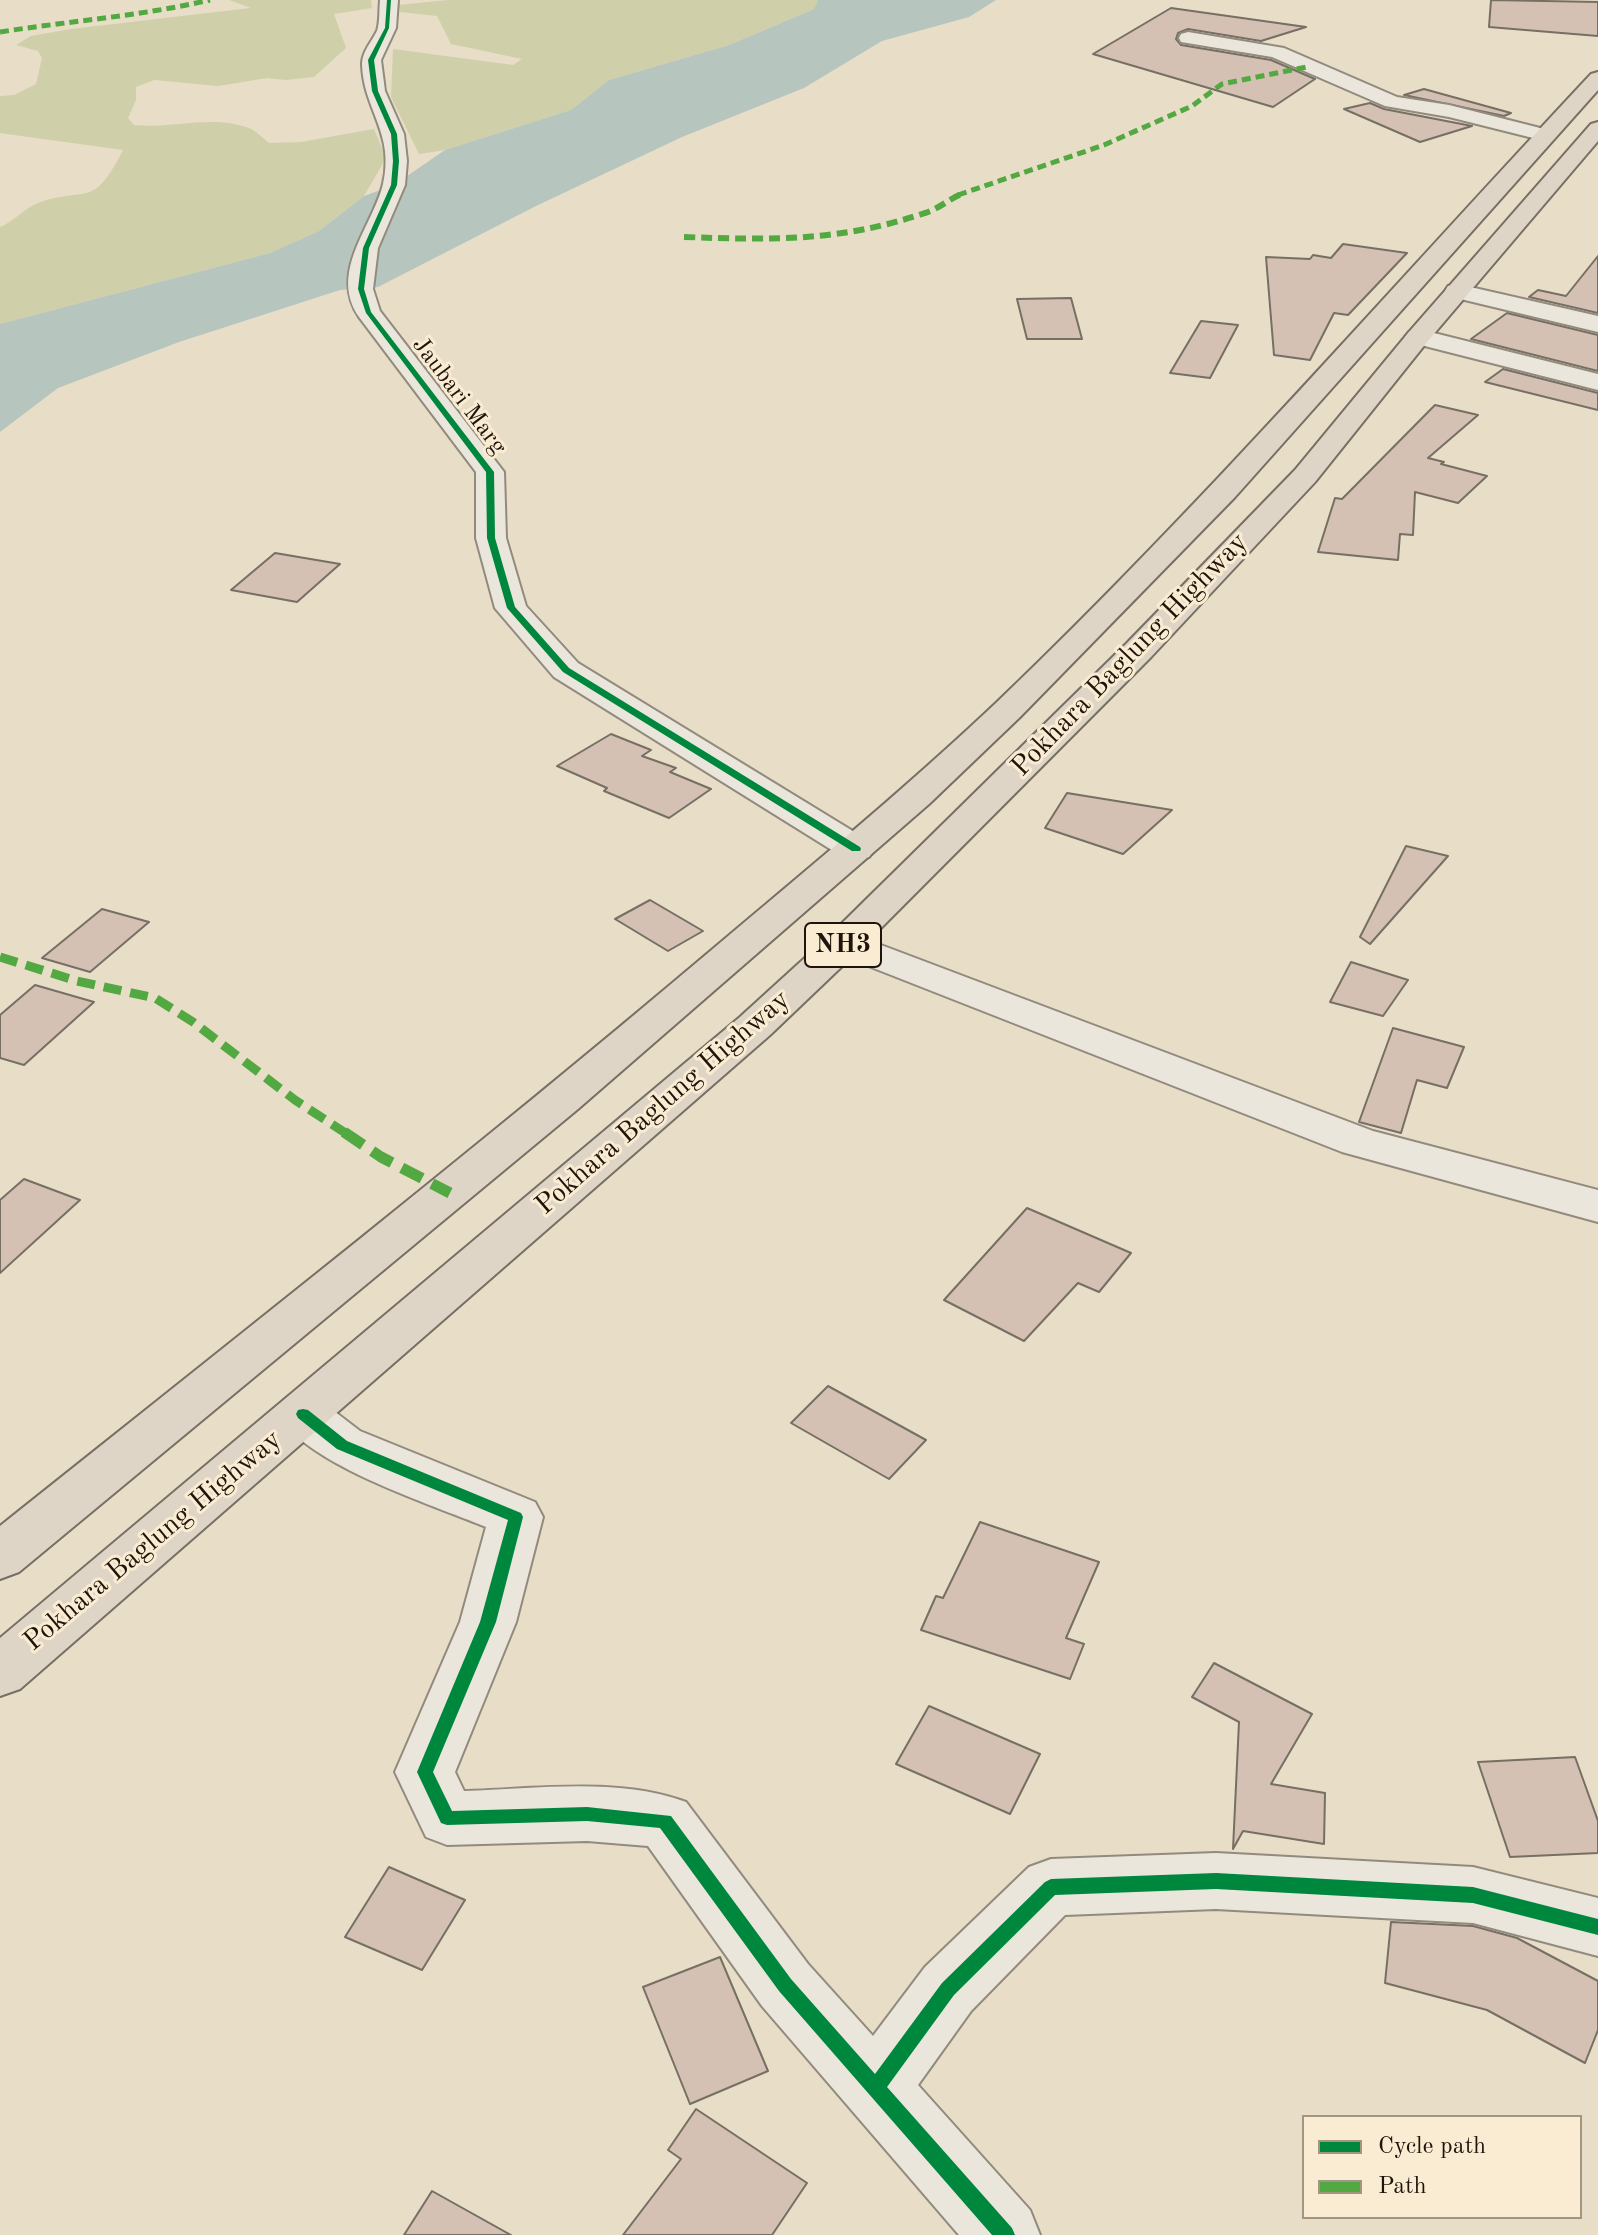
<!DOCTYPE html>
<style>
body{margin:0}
#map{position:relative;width:1598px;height:2235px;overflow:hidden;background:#e8ddc7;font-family:"Old Standard TT",serif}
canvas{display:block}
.legend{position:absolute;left:1302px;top:2115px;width:280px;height:104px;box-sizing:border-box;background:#f9ecd2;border:2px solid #a29682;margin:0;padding:10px 14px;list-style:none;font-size:24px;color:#1f140b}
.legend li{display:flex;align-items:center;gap:16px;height:40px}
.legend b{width:40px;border:2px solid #a29682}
</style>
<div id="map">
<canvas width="1598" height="2235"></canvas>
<ul class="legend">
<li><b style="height:10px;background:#00873e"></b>Cycle path</li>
<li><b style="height:10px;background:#52a841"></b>Path</li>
</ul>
</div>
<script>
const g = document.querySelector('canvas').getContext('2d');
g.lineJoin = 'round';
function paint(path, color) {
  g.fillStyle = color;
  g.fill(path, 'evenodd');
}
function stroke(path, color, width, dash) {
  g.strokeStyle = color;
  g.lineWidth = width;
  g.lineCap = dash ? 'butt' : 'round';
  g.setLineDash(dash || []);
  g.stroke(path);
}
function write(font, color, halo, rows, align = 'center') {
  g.font = font + ' "Old Standard TT",serif';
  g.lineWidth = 6;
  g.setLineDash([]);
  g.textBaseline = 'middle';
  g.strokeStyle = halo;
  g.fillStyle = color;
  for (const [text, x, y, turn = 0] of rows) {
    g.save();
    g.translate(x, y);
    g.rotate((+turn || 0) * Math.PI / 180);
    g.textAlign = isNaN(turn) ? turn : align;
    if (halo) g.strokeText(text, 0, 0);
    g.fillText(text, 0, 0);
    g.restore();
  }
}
const green = new Path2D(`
 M229 0H371L372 8 334 14 346 48 314 77 286 80 267 78 218 86 154 80 136 87V100L128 118 134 125C171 129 213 114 249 128 256 131 263 138 269 143L301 142 374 129 386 158 364 196 319 231 270 253 0 324V227C14 222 24 208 38 203 88 185 92 211 123 150L0 133V96L14 95 36 84 42 58 38 51 16 45 31 36 71 29 251 8Z
 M448 0H818L814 9 729 45 609 80 571 110 445 150 419 154 391 97 393 49 513 65 522 59 451 44 437 16 400 12 398 5Z`);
const water = new Path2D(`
 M818 0H996L969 17 882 41 804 88 682 137 536 206 378 287 340 290 179 342 58 388 0 432V324L270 253 319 231 364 196 394 185 445 150 571 110 609 80 729 45 814 9Z`);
const building = new Path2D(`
 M1491 0 1598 2V36L1489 27Z
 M1171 8 1306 27 1261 41 1188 29 1178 33 1176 39 1181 45 1271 60 1315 79 1273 107 1093 54Z
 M1424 89 1511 113 1504 116 1404 95Z
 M1370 103 1384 109 1472 126 1420 142 1344 109Z
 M1343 244 1407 253 1348 315 1334 313 1310 360 1274 355 1266 257 1310 259 1313 255 1331 258Z
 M1598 256V313L1529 297 1538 290 1566 296Z
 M1071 298 1082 339H1027L1017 299Z
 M1507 313 1598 335V371L1471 339Z
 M1201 321 1238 325 1210 378 1170 373Z
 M1503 369 1598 393V410L1485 382Z
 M1435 405 1478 415 1428 458 1444 462 1441 464 1487 476 1458 503 1415 492 1413 535 1400 534 1398 560 1318 552 1335 498 1342 499Z
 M275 553 340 564 297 602 231 590Z
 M611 734 651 750 642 756 676 768 670 772 711 789 669 818 604 791 607 788 557 766Z
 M1067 793 1172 810 1123 854 1045 828Z
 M1406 846 1448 856 1370 944 1360 937Z
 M650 900 703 931 668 951 615 919Z
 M102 909 149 922 90 972 42 958Z
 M1351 962 1408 980 1383 1016 1330 1002Z
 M35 985 94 1002 24 1065 0 1058V1015Z
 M1393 1028 1464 1047 1447 1088 1417 1080 1401 1133 1359 1122Z
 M24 1179 80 1200 0 1273V1200Z
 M1027 1208 1131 1253 1099 1292 1078 1283 1024 1341 944 1300Z
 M828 1386 926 1440 889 1479 791 1423Z
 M980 1522 1099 1562 1066 1638 1084 1644 1070 1679 921 1630 936 1596 943 1598Z
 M1214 1663 1312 1714 1271 1784 1325 1793 1324 1844 1243 1831 1233 1849 1239 1722 1192 1697Z
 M929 1706 1040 1754 1010 1814 896 1764Z
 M1575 1757 1598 1821V1853L1510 1857 1478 1762Z
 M389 1867 465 1900 422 1970 345 1937Z
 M1391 1922 1473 1926 1517 1938 1598 1981V2030L1585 2063 1487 2010 1385 1983Z
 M720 1957 768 2071 690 2104 643 1987Z
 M696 2109 807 2183 772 2235H623L681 2159 668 2150Z
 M432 2191 511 2235H404Z`);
const minor = new Path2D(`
 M380 0H398L396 28 381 60 385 91 404 134 407 161 405 185 378 248 373 289 380 311 504 472 506 538 526 606 578 663 869 841 875 849 869 857 856 860 843 857 554 677 495 608 476 538V472L359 317C328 272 373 226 383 184 395 133 363 109 362 64 362 52 372 41 377 31 380 22 379 10 380 0Z
 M1188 32 1284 48 1397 97 1449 105 1552 131 1555 135 1545 141 1449 117 1385 106 1272 57 1181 42 1179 38 1181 34Z
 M1457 284 1598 316V332L1448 296 1445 291 1448 286Z
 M1418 329 1598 374V390L1409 342 1405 337 1409 332Z
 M844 931 1373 1131 1598 1190V1222L1342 1152 830 951 824 943 830 935Z
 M303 1395 321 1401 360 1431 535 1502 543 1517 516 1622 455 1772 464 1791C536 1789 618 1777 686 1802L808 1964 873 2036 925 1967 1029 1867 1051 1859 1216 1853 1473 1867 1598 1898V1956L1473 1923 1216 1909 1065 1915 971 2011 918 2085 1030 2210 1040 2235H959L762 2006 648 1846 587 1841 447 1845 426 1837 395 1772 460 1622 486 1527C431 1504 306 1465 278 1414L285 1401Z`);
const trunk = new Path2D(`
 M1598 72V90L1235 497 1020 717 929 804 578 1109 19 1572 0 1579V1526C237 1337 476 1149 708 953 805 871 903 791 995 704 1204 504 1393 285 1591 74Z
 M1598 122V141L1427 342 1315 482 1151 657 858 951 770 1035 20 1689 0 1696V1638L740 1017 830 935 1127 643 1295 470 1409 332 1591 124Z`);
const quietFar3 = new Path2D(`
 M0 32C70 21 141 16 210 0
 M958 195 1104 145 1192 106 1222 84 1307 67`);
const quietFar2 = new Path2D(`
 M684 237C773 240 839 242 925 213 939 209 950 198 964 193`);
const quietFar1 = new Path2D(`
 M0 957 77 981 155 998 193 1022 295 1100 347 1134`);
const quiet = new Path2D(`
 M344 1132 381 1157 450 1193`);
const cycleway = new Path2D(`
 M387 0H391L389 28 374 60 378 91 397 134 399 161 397 185 369 248 364 289 371 312 494 472 495 538 515 607 569 668 860 847 861 849 860 851H852L563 672 507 608 487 538 486 472 366 313 358 289 363 248 391 185 393 161 391 134 372 91 368 60 385 28Z
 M303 1409 308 1410 347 1441 521 1513 523 1517 496 1622 433 1772 452 1811 587 1807 671 1816 791 1979 875 2074 942 1983 1045 1882 1051 1879 1216 1873 1473 1887 1598 1919V1935L1473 1903 1216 1889 1055 1895 954 1995 887 2087 1012 2228 1015 2235H992L779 1991 660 1828 587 1821 447 1825 441 1823 417 1772 480 1622 508 1520 337 1449 298 1418 296 1414 298 1410Z`);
const farStreetnames = [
 ["Jaubari Marg",459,396,53]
];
const shields = [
 [843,945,76]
];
const shieldNames = [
 ["NH3",843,945]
];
const streetNames = [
 ["Pokhara Baglung Highway",1130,655,-46],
 ["Pokhara Baglung Highway",663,1103,-41],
 ["Pokhara Baglung Highway",153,1541,-40]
];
paint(green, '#cfcfa9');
paint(water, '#b6c5bd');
paint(building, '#d4c1b4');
stroke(building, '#766f63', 2);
stroke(minor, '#928a7d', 4);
stroke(trunk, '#766f63', 4);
paint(minor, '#ebe6db');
paint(trunk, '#dfd5c6');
stroke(quietFar3, '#52a841', 5, [9, 5]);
stroke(quietFar2, '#52a841', 6, [11, 6]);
stroke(quietFar1, '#52a841', 9, [18, 9]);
stroke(quiet, '#52a841', 11, [23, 11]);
paint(cycleway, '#00873e');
write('24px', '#1f140b', '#f9ecd2', farStreetnames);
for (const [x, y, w] of shields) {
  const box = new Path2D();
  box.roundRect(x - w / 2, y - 22, w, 44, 6);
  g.fillStyle = '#f9ecd2';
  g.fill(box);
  stroke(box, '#1f140b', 2);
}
write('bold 26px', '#1f140b', null, shieldNames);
write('28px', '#1f140b', '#f9ecd2', streetNames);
</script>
